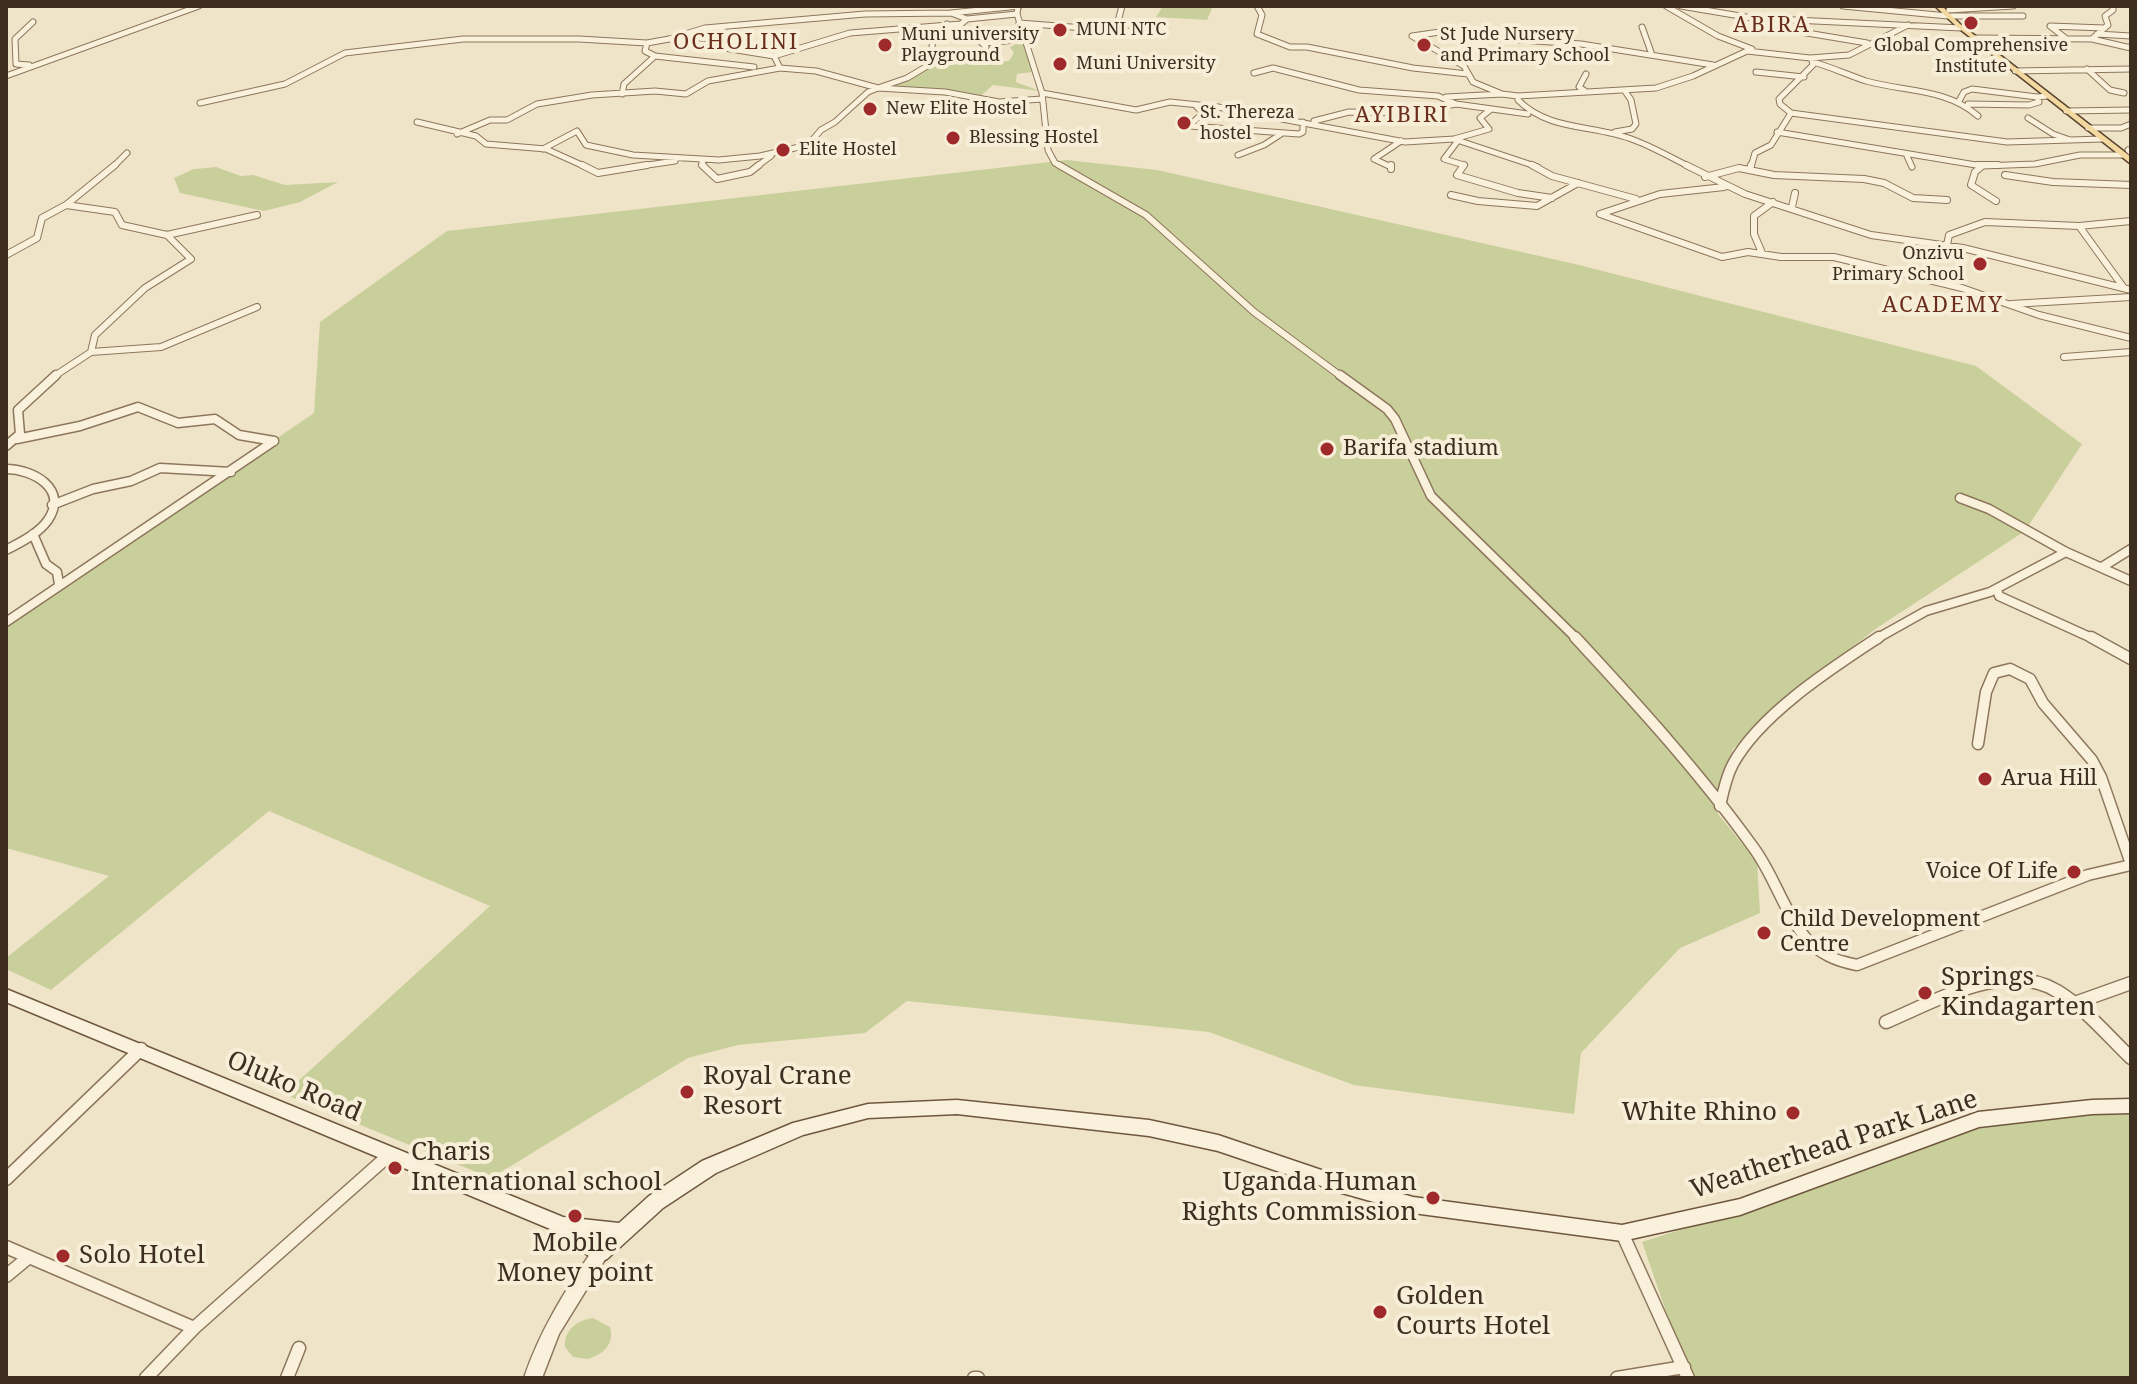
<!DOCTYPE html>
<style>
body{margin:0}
#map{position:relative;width:2137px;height:1384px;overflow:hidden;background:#f0e4c8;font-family:"Noto Serif",serif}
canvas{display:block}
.frame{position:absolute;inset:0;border:8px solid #3d2e20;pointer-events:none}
</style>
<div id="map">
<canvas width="2137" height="1384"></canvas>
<div class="frame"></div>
</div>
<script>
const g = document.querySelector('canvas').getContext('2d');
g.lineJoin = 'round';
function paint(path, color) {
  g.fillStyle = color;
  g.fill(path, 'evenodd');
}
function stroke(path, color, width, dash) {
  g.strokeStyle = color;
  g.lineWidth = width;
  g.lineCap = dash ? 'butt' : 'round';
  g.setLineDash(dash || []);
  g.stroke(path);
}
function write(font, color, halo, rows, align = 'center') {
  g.font = font + ' "Noto Serif",serif';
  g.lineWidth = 8;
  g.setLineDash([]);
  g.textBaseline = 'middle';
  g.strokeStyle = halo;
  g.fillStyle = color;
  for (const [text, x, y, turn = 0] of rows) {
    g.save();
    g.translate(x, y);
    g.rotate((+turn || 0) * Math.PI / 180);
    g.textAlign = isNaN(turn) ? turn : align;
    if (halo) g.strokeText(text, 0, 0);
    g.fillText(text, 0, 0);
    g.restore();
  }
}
const green = new Path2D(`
 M1163 6H1213L1207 20 1156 17Z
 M1016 44 1025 45 1032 72 1017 74 1016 82 1040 91 993 85 978 98 881 87C921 76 942 43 986 53V58L994 62 1009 61 1014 53 1010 47Z
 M1067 160 1157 170 1575 264 1976 366 2082 444 2025 531 1877 628 1790 694 1733 749 1717 793 1718 814 1757 862 1760 913 1680 948 1581 1053 1574 1114 1354 1085 1209 1032 907 1001 865 1033 738 1045 688 1058 491 1178 284 1094 490 906 269 811 51 990 6 969V958L109 876 6 848V622L314 413 320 322 447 231Z
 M216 167 241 176 253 175 285 185 338 182 300 202 264 211 180 193 174 178 194 169Z
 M2131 1111V1378H1689L1642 1242 1825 1183 1999 1119Z
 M593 1318 610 1327C615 1344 603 1355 587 1359L573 1357 565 1347C564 1330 577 1320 593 1318Z`);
const minorFar4 = new Path2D(`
 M1257 6 1262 15 1257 34 1290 47H1307L1413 68 1468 74
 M1666 6 1718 36 1752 49
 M1681 6 1752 18 1961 28
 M1843 6 1948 16H2023
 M1018 7 1017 14 1042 93 1048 150 1055 163 1063 167
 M1949 10 2013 6
 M951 13 1019 6
 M1019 23 1163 34
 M1642 27 1651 52
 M1116 29 1122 6
 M1801 32 1867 43
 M2097 34 2131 36
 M1974 38 2092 39 2108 25 2105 16 2113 10V6
 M669 39 705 28 865 14 951 13 967 19
 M2092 39 2131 48
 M2068 40 2050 26 2104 28
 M647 43 645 51 655 56 754 67
 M986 47 978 39 986 43 1024 39
 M774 56 850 33 961 24 967 19 1017 14
 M1813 62C1831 67 1848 75 1866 81 1905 92 1946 88 1978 116
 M29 65 16 64 15 39 33 22
 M2087 69 2110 90 2124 93
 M2015 71 2131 69
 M1756 72 1804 77
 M1254 73 1273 68 1359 90 1438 96 1456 104 1528 114
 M6 76 199 6
 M1585 91 1579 87 1586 74
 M1042 93 1136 110 1170 102 1218 107 1405 142 1454 139 1538 167
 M622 94 624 84 655 56
 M1518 96 1502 94 1473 82 1464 66 1412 36 1440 32 1447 35 1581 44 1713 65
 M1446 97 1502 94
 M1959 101 1964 92 1972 89 2037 97
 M200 103 285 84 345 53 463 39H579L647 43 669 39 774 56 780 68
 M1968 104 2029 105 2039 102 2037 97 2047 96
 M1196 106 1203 113 1189 126 1299 134 1303 132V122
 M2066 111 2131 110
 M1791 113 2007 142 2102 139
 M2028 118 2053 134 2070 140
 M1314 121 1349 112 1411 113 1456 104
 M417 122 476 136 486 144 546 149 586 167
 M2088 128H2121L2131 124
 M1615 132 1632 129 1636 124 1631 100 1625 91
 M1777 132 1982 166 2035 164 2080 155H2124
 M457 134 490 120H507L537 104 592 95 655 91 686 94 708 81 780 68 816 71 878 88 907 78 939 59 941 56 932 48 933 33 947 24
 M1454 139 1489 129 1480 118 1490 110
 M1457 142 1444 159 1464 165 1462 167
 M543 149 577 131 586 145 633 155 719 160 760 156 808 145 821 130 835 122 868 92 878 88 945 92 999 102 1042 99
 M2128 150 2131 153
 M1238 155 1264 145 1281 134
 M1907 156 1912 167
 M701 159 704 167
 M113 167 127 153
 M634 167 675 161
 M756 167 771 156
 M1391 167 1374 159 1401 141
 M1690 167C1672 158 1653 147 1634 140 1594 124 1550 132 1518 100V96L1656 88 1693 76 1747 51 1810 58 1849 55 1908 25
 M1751 167 1755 153 1771 145 1791 113 1780 104 1779 99 1813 65 1812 60`);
const minorFar3 = new Path2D(`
 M582 165 598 173 647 165
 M702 165 717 179 750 172 759 165
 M1059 165 1146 215 1254 312 1342 377
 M1391 165V169
 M1464 165 1457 175 1518 193 1552 198
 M1532 165 1552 176 1636 199
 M1686 165 1745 194 1871 235 1963 248 2131 290
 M1978 165H1998
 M1982 166 1975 172 1971 185 1996 201
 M1750 169 1751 165
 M2005 175 2053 182 2131 185
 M1705 177 1739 168 1774 175 1864 179 1884 183 1913 198 1947 200
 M1451 195 1478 201 1537 206 1578 183
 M66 205 115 165
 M1792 207 1795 193
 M1600 214 1722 257 1748 252 1781 257H1834L1962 288 2039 315 2131 338
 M1600 214 1660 194 1724 187
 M1947 245 1949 235 1985 222 2079 226
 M1762 253 1754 234V216L1773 202
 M6 255 37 238 42 218 66 205 115 212 122 225 167 235 257 215
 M2124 288 2079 226 2131 221
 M2011 304 2131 297
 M91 352 161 347 257 307
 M2064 357 2131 352
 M53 377 91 352 95 335 145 288 191 259 167 235`);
const minorFar2 = new Path2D(`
 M1340 375 1387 409 1395 419 1431 496 1577 639
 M17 439 80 426 138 407 178 423 215 419 239 435 274 441
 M6 446 20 434 18 410 56 375
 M6 469C33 469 69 489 48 520 38 534 21 542 6 550
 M1960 498 1989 509 2066 552 2131 581
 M52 505 93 489 131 481 160 468 231 472
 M33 534 46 564 57 572 59 584
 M2102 567 2131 549
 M1997 589 1999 596 2094 639
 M6 622 274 441
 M1876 639 1926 611 1990 592 2066 552`);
const minorFar1 = new Path2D(`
 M1575 637C1637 704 1699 772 1753 847 1774 875 1783 910 1805 937 1819 954 1836 961 1857 965L2088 875 2131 865
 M2091 637 2131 659
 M1978 744 1986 692 1994 673 2010 669 2030 679 2043 703 2092 760 2101 777 2131 864
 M1720 806C1723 792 1726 777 1733 764 1760 714 1832 668 1879 637`);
const minor = new Path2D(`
 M2072 1004 2131 983
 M1886 1022C1936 1001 2005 960 2057 991 2085 1008 2107 1035 2131 1058
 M6 1179 141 1049
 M1622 1233 1688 1378
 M6 1247 194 1328
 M6 1276 29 1257
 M146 1378 194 1328 388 1156
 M287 1378 299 1348
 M974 1378H978
 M1617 1378 1684 1367`);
const tertiary = new Path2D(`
 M600 1246 606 1248 609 1253 559 1334 542 1378H524C540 1330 566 1289 594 1248Z`);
const secondary = new Path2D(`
 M6 989 563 1217 619 1223 649 1196 702 1161 793 1123 868 1104 957 1100 1149 1120 1218 1135 1342 1177 1413 1197 1622 1225 1740 1199 1978 1112 2092 1100 2131 1099V1113L2092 1114 1979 1127 1740 1215 1622 1241 1413 1213 1342 1193 1218 1151 1149 1136 957 1114 868 1118 803 1135 716 1173 663 1208 607 1259 600 1262 593 1259 555 1231 6 1002Z`);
const primary = new Path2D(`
 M1935 6H1942L1960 24 2131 157V164L1956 26Z`);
const markers = [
 [1971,23,8,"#9e2a2b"],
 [1060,30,8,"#9e2a2b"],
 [885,45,8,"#9e2a2b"],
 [1424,45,8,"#9e2a2b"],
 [1060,64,8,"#9e2a2b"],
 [870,109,8,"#9e2a2b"],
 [1184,123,8,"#9e2a2b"],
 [953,138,8,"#9e2a2b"],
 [783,150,8,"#9e2a2b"],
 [1980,264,8,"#9e2a2b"],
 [1327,449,8,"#9e2a2b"],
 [1985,779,8,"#9e2a2b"],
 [2074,872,8,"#9e2a2b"],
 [1764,933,8,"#9e2a2b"],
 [1925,993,8,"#9e2a2b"],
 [687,1092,8,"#9e2a2b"],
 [1793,1113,8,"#9e2a2b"],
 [395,1168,8,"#9e2a2b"],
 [1433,1198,8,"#9e2a2b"],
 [575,1216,8,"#9e2a2b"],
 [63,1256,8,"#9e2a2b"],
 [1380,1312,8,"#9e2a2b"]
];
const farPoinames = [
 ["MUNI NTC",1076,30],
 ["Muni university",901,35],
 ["Playground",901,56],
 ["St Jude Nursery",1440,35],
 ["and Primary School",1440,56],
 ["Global Comprehensive",1971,46,"center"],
 ["Institute",1971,67,"center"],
 ["Muni University",1076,64],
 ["New Elite Hostel",886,109],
 ["St. Thereza",1200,113],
 ["hostel",1200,134],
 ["Blessing Hostel",969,138],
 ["Elite Hostel",799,150],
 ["Onzivu",1964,254,"right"],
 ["Primary School",1964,275,"right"]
];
const farQuarternames = [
 ["ABIRA",1772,26],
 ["OCHOLINI",736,43],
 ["AYIBIRI",1402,116],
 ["ACADEMY",1943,306]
];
const poiNames = [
 ["Barifa stadium",1343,449],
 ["Arua Hill",2001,779],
 ["Voice Of Life",2058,872,"right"],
 ["Child Development",1780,920],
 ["Centre",1780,945]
];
const nearPoinames = [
 ["Springs",1941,978],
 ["Kindagarten",1941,1008],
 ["Royal Crane",703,1077],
 ["Resort",703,1107],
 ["White Rhino",1777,1113,"right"],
 ["Charis",411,1153],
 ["International school",411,1183],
 ["Uganda Human",1417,1183,"right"],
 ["Rights Commission",1417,1213,"right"],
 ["Mobile",575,1244,"center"],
 ["Money point",575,1274,"center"],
 ["Solo Hotel",79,1256],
 ["Golden",1396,1297],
 ["Courts Hotel",1396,1327]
];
const nearStreetnames = [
 ["Oluko Road",294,1087,23],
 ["Weatherhead Park Lane",1834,1145,-18]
];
paint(green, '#c9cf9b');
stroke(minorFar4, '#8d765c', 7);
stroke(minorFar3, '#8d765c', 8);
stroke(minorFar2, '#8d765c', 11);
stroke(minorFar1, '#8d765c', 13);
stroke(minor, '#8d765c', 15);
stroke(tertiary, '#8d765c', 3);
stroke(secondary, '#6f573f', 3);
stroke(primary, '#5b4430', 3);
stroke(minorFar4, '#faf1dc', 5);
stroke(minorFar3, '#faf1dc', 6);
stroke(minorFar2, '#faf1dc', 8);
stroke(minorFar1, '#faf1dc', 10);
stroke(minor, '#faf1dc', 12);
paint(tertiary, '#faf1dc');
paint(secondary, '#faf1dc');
paint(primary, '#f3d9a0');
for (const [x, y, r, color] of markers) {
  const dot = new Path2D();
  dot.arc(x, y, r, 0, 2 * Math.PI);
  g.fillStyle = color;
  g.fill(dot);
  stroke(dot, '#f7eed8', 3);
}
write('18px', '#3d2e20', '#f7eed8', farPoinames, 'left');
g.letterSpacing = '2px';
write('22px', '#6b2e1e', '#f7eed8', farQuarternames);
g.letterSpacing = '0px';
write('22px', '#3d2e20', '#f7eed8', poiNames, 'left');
write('26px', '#3d2e20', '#f7eed8', nearPoinames, 'left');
write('26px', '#3d2e20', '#f7eed8', nearStreetnames);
</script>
